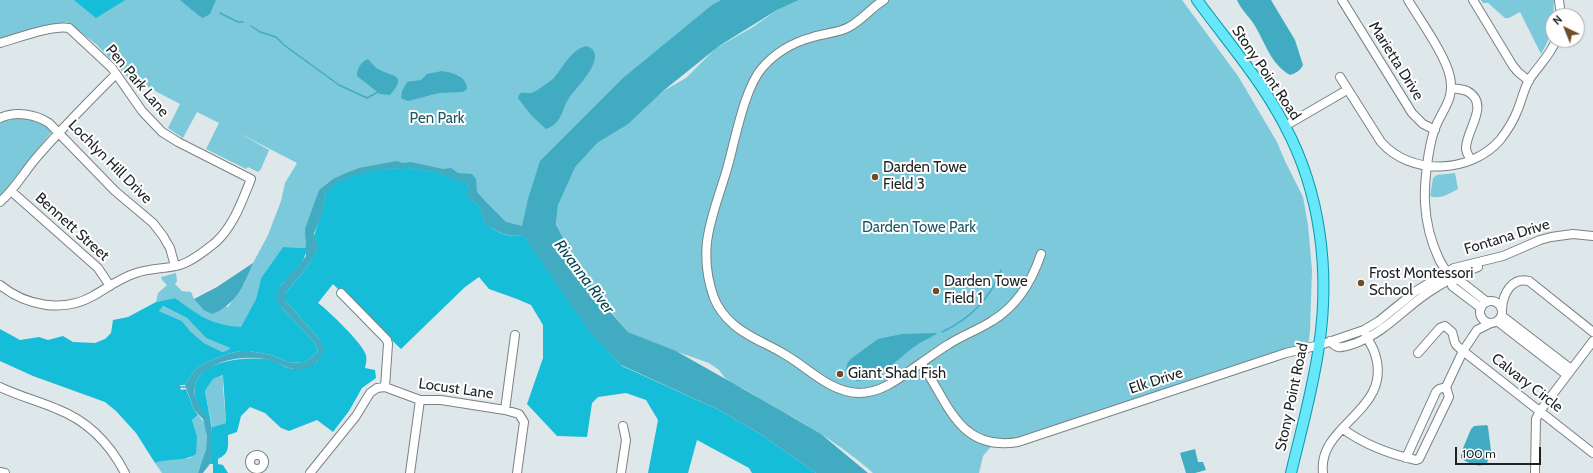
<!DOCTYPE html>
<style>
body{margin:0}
#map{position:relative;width:1593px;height:473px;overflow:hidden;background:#dee7e9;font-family:Cabin,sans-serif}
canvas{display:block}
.north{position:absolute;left:1545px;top:8px;width:40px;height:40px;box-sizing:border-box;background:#fff;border:1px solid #a5a7a7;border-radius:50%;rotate:317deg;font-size:11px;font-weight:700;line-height:16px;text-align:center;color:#1f2223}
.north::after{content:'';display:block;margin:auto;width:14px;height:18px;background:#714c28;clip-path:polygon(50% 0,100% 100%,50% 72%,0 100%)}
.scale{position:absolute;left:1455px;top:447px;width:86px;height:18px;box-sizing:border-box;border:2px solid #1f2223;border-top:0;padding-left:5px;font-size:12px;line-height:14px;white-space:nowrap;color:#1f2223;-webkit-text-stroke:3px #fff;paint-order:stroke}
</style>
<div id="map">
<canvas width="1593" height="473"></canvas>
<div class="north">N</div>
<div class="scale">100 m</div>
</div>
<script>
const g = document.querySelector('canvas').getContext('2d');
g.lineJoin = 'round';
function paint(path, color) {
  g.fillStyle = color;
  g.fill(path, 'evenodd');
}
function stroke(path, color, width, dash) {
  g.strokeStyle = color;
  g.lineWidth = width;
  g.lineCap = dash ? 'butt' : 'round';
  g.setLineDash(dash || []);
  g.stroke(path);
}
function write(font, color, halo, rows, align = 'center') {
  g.font = font + ' Cabin,sans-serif';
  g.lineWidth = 4;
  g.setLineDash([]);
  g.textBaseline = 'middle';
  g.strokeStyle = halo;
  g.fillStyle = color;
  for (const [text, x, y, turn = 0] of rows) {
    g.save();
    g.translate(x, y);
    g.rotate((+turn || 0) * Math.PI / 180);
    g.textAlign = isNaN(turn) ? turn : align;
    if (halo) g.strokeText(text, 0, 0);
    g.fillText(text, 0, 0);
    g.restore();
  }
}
const green = new Path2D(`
 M0 0H755L549 160 534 229 396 343 306 259 332 180 319 190 305 241 307 248 283 247 261 278 256 299 241 328C210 325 199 315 175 298L156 302 158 293 167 285 162 280 161 277 176 273 177 281 175 284 182 291 191 292 194 299 228 307 245 282 253 263 268 235 281 201 285 183 297 163 239 133 269 150 261 169 258 172 248 167 246 169 206 149 219 123 197 112 183 138 168 128 180 104 136 81 133 83 96 44 67 22 0 41Z
 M799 0H1182L1238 76 1277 142 1285 161 1303 197 1308 225 1312 270 1310 331 1308 347 1022 442H995L983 456 979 473H873C834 438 787 414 742 388L733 384 725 378 719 370 709 363 672 350 628 332 596 293 587 276 577 265 556 228 558 205 576 157 658 94 686 78 716 48 753 27 777 10Z
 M1481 0H1554C1553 21 1553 35 1541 54L1520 12 1509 18H1505L1488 3H1483Z
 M15 117C34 119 39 118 53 130L0 197V121Z
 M1455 173 1458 189C1448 194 1441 200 1430 196L1433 178 1437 175Z
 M162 306 187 318 206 338 230 348 226 351 221 352 204 343 190 331 182 321 159 311Z
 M224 375 223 387 226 423 212 427 205 391 213 379Z
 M198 415C214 430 205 455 198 473H162L155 463 164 460 191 458 197 436 192 420Z`);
const forest = new Path2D(`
 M74 0H125L96 18Z
 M409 168 434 172 467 184 470 199 479 206 485 224C497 232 508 239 523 235L608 351 622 366 719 410 759 433 816 473H752L749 468 697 440 688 473H648L658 420 646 400 626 393 598 397 592 403 587 437 557 436 527 404 543 358V325L531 305 517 299 489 289 479 277 465 287 401 349 333 284 318 303C329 311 363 344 366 355 367 359 366 364 365 368L375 370 376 378 362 388 349 411 333 432 317 420 289 431 281 428 265 413 250 407 241 416 237 432 228 435C228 447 230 453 218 459V464L223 465 228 473H213V464H210L212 427 226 423 223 375 213 379 205 391 211 424C206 415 196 406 195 395 190 360 243 357 266 359 277 361 286 370 298 369 304 369 312 364 318 361L320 340 285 300V294L307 267 318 248C312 232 317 230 321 215 323 209 324 201 326 194 335 172 388 168 409 168Z
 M283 247 307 248C305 264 290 275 280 286L281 307 315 343 318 350 317 353 304 363 287 362 272 355 249 351H240L227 354 205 363 195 370 185 385H180L181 390 186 389 194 410 198 415 192 420 197 436 196 454C185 462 168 458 155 463L136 433 116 411 105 402 33 376 0 361V329L20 340 39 337 48 340 63 336 73 342 95 343 105 339 111 333 113 320 128 317 156 302 175 298C199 315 210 325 241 327L256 299 261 278ZM163 306 187 318 206 338 230 348 226 351 222 352 204 343 190 331 182 321 159 311Z`);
const water = new Path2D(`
 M180 0H216L210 14 203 18 198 15Z
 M721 0H799L777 10 719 46 663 91 628 124 597 143 575 167 558 205 556 225 577 265 608 309 628 332 676 351 782 411 821 434 868 473H816L759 433 719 410 621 365 588 330 523 235C508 238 498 232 485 224L479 206 470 199 466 192 468 187 467 184 434 172 409 168 386 169 369 172 355 175 336 183 326 194 321 217 314 233 318 248 307 267 285 294V300L320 340 324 348C321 364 305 373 289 368 282 366 274 361 266 359 245 356 223 358 205 371 200 374 196 380 195 386 192 402 205 410 211 424 213 429 212 458 210 463 209 466 205 470 203 473H198L206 449 207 436 203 419 194 410 185 385 195 370 205 363 227 354 240 351H249L272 355 287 362 304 363 317 353 318 350 315 343 281 307 277 302V291L280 286 298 266 306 256 305 229 319 190 333 179 346 173 359 168 386 163 397 161 402 163 411 162 443 169 451 168 458 173 472 174 476 179 477 192 485 201 506 222 522 226 528 199 540 161 623 78 712 5Z
 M1237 0H1271L1295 40 1303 65C1300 71 1296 73 1290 75 1270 63 1266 44 1255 26 1250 17 1241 10 1237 0Z
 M586 46C611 54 577 87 569 98 561 110 563 123 546 129L531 115 518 98C519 95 519 94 521 93 524 92 528 94 531 93 534 93 551 81 554 78 563 67 571 50 586 46Z
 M368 59C372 63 375 68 380 70 393 77 408 74 390 95L380 94 357 76C357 68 361 62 368 59Z
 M442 71C453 73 467 76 467 89L463 92 439 93 408 101 401 98 402 91 407 82 421 80 427 74Z
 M253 263C244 285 236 305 212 314L204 310 194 299 217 287Z
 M937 333C934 337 923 340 917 345 897 358 882 380 857 381L850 376 846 369 848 362 852 358 878 339 902 334Z
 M1487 425 1488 427 1491 451 1487 463C1480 469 1467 463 1461 458V453L1471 429 1474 426Z
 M1195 449 1198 462H1203L1206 470 1195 473H1186L1180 453Z`);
const stream = new Path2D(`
 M220 13 238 22H243
 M251 26 260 32 276 37 284 45 339 85 367 98 378 92
 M942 332C970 319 990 299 1001 270
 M174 382 177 387H186`);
const minor = new Path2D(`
 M884 0C872 7 862 20 849 27 838 33 825 33 813 37 794 42 775 53 762 68 744 89 735 141 727 169 720 193 710 217 707 242 705 260 708 281 714 298 718 308 725 317 733 324 747 337 768 344 784 354 809 368 829 392 859 393 883 393 902 376 921 363 948 401 958 452 1018 442L1286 353 1320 345 1364 330 1379 321 1416 291 1454 268 1503 256 1540 240 1551 237 1573 234 1593 236
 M1342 0 1412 113 1423 124 1435 130
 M1408 0C1420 20 1446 56 1450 77 1455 101 1441 110 1434 131 1428 149 1424 184 1425 203 1426 222 1431 242 1439 259 1443 268 1451 275 1452 286L1481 308
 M1473 0 1513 66 1518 72 1529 81
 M1559 0 1561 16
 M0 43C18 38 52 25 69 28L112 68 142 111 162 132 178 142 251 179C242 201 234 225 216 242 206 250 193 261 180 265 166 269 150 268 136 273 120 278 107 288 93 296 63 313 26 306 0 285
 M1340 77 1381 142C1411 176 1470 174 1500 140 1507 131 1514 120 1518 109 1522 99 1524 89 1529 80 1538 66 1550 56 1556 40
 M1452 88C1457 89 1462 89 1467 91 1491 104 1466 130 1466 148 1466 153 1469 156 1471 160
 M0 118C16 111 35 114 49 123L115 191 153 223 163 236 170 248 175 266
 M1285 126 1347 90
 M11 191 98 268 110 286
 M0 202C15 189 24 172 37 157 62 128 89 101 116 74
 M1451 279 1459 280 1487 302
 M341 293 387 340 388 344 385 387
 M1480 312a11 11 0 1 1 22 0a11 11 0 1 1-22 0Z
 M1502 309C1503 293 1512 277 1529 281L1593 332
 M1502 316 1571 369
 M1497 321 1567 375
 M1491 323 1477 330 1463 351 1593 453
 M1330 341C1332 343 1334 346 1338 347 1343 348 1350 345 1356 343 1387 331 1402 310 1429 292 1444 282 1461 273 1478 267
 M921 363C930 357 939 350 949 344 963 335 978 330 992 321 1017 306 1032 281 1041 254
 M0 387C19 396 38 401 57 409 88 421 110 444 125 473
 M505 410 515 335
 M1343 429C1365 445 1389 454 1416 460L1419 459 1449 397 1446 387
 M250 462a7 7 0 1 1 14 0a7 7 0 1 1-14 0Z
 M1406 458 1436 392 1439 389 1446 387 1463 351C1452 342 1456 344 1452 332L1445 326 1440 328 1418 353
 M0 472 5 473
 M310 473 356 416 370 393 377 388 385 387 420 400H441L505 410 519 414 524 422 517 473
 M410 473 420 400
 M621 473 626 440 623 426
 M1323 473C1317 423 1396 411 1374 351 1372 346 1368 340 1366 335
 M1535 473 1536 419 1540 411 1593 341`);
const major = new Path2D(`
 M1197 0C1227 41 1262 81 1285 126 1321 193 1330 272 1319 346 1313 389 1301 431 1291 473`);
const markers = [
 [875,177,4,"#714c28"],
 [1361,283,4,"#714c28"],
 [936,291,4,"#714c28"],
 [840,374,4,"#714c28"]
];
const streetNames = [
 ["Marietta Drive",1396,61,58],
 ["Stony Point Road",1266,73,56],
 ["Pen Park Lane",137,81,50],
 ["Lochlyn Hill Drive",110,162,45],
 ["Bennett Street",72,227,42],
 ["Fontana Drive",1507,237,-17],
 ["Elk Drive",1156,381,-18],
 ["Calvary Circle",1527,383,38],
 ["Locust Lane",456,389,8],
 ["Stony Point Road",1292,397,-78]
];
const parkNames = [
 ["Pen Park",437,119],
 ["Darden Towe Park",919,228]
];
const poiNames = [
 ["Darden Towe",883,168],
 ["Field 3",883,185],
 ["Frost Montessori",1369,274],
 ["School",1369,291],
 ["Darden Towe",944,282],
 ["Field 1",944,299],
 ["Giant Shad Fish",848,374]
];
const waterNames = [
 ["Rivanna River",584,277,53]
];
paint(green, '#7bc9da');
paint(forest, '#16bdd8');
paint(water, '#41acc1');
stroke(stream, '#41acc1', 1.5);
stroke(minor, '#7a8283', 10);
stroke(major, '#0b98ac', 12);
stroke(minor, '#fff', 8);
stroke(major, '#66e7fa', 10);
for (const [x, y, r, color] of markers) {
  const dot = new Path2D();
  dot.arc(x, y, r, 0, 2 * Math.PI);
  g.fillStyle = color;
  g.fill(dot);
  stroke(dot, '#fff', 1.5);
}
write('15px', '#1f2223', '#fff', streetNames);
write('15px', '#1d5864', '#fff', parkNames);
write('15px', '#1f2223', '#fff', poiNames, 'left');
write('italic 16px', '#094955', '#fff', waterNames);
</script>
